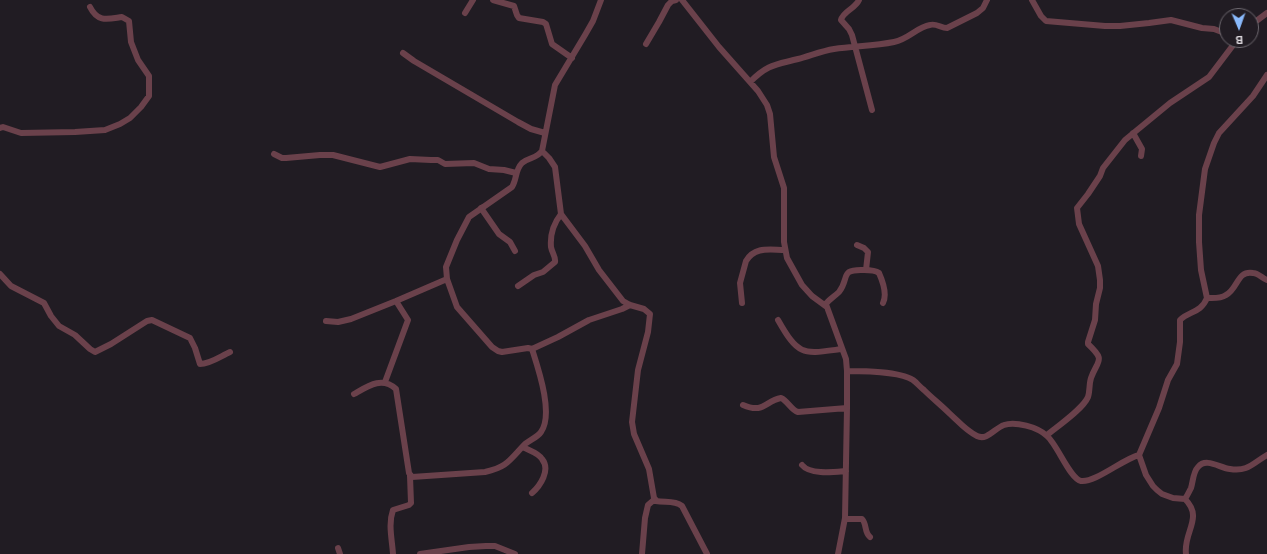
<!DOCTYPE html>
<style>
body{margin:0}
#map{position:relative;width:1267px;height:554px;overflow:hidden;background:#211c23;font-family:Raleway,sans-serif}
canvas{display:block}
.north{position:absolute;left:1219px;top:8px;width:40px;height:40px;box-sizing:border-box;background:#211c23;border:1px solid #6d686f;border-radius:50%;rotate:178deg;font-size:11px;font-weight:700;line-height:16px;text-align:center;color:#dfdbe0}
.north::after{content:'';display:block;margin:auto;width:14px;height:18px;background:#8abafc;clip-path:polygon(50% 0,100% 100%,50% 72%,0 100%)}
</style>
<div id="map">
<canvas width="1267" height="554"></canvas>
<div class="north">B</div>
</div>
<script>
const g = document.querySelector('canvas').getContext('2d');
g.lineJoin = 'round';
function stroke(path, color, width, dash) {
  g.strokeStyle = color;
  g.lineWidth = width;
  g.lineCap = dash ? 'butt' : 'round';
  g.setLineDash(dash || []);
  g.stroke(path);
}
const minor = new Path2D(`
 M493 0 514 6 517 15 519 18 543 22 546 24 552 44 572 58
 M682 0 719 47 758 91 767 105 770 114 774 157 784 188V242L787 258 802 285 812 296 827 307 846 359 847 371V408L845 518 838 554
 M859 0C855 9 843 11 841 20L849 29 852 35 872 110
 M1032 0 1041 16 1046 21 1105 26H1120L1149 23 1171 20 1202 28 1214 29 1227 34
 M465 13 473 0
 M1251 25 1267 13
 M646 44 659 22 668 5 672 1 676 0
 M403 53 414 61 518 122 531 129 545 133
 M750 82C768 64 775 65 798 59 810 56 821 51 834 49 854 46 874 46 894 42 909 39 917 27 930 25 936 23 941 28 947 28L977 13 983 8 987 0
 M0 128 3 127 21 133 75 132 105 130 120 124 130 118 141 107 149 96V76L138 60 131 42 129 21 122 17C108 19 98 23 90 7
 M1133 133 1142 149 1141 156
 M542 151 549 158 555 167 561 214 585 246 599 270 623 301 630 305 644 309 650 314 648 332 638 370 632 422 634 434 649 469 654 498 656 501C665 503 674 500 682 506L707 554
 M274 154 282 158H286L320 155H333L380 167 410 159 431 160H438L445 164 474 163 489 169 504 170 516 173
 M481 208 499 234 510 242 515 251
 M857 245 864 248 868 252 866 270
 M0 274 11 286 44 303 51 316 59 326 75 335 90 349 95 352 111 344 147 321 152 320 190 338 195 348 200 364C210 364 221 356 230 352
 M518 286 534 275 543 272 555 262C556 257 552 253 551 247 550 235 554 223 561 214
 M1207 298C1213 298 1220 299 1226 295 1238 289 1237 270 1253 273 1258 273 1262 278 1267 280
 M742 303 740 283 746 261C755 246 770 250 785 250
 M825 305C829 299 834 297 839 292 850 278 839 269 864 270 869 270 875 270 879 273 883 282 887 295 883 303
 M778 320C799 357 803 354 842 349
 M326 321 338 322 351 319 396 301 447 279
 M532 349 558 337 589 320 622 309 630 305
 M847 371C864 371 899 371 913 380 917 383 920 387 924 390 932 398 941 405 949 413 957 420 966 431 977 436 987 441 995 428 1004 425 1015 421 1038 427 1047 436 1057 444 1070 479 1081 481 1095 483 1123 459 1139 455
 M385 382 408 320 396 301
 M354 394C368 386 382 376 396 389L409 473 412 477 485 472C507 467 509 461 524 445 529 440 537 438 541 432 554 414 538 368 532 349L528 348 502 352 498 351 492 347 457 307 447 279 446 267 457 240 469 217 512 187C517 179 515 170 522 163 529 157 536 159 542 151L555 85 585 35 593 21 601 0
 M743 405C764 414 765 401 781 398 788 401 791 410 798 412L847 408
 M1047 435C1058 426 1083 409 1088 397 1090 391 1089 384 1091 378 1098 359 1106 361 1088 344V342L1095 320 1096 304 1100 288V280L1098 266 1079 224 1077 208 1088 194 1100 176 1103 168 1125 140 1170 103 1209 77 1237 40
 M523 447C528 450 539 453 542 459 551 470 540 486 532 493
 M802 465C810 475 834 472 846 471
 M1185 499C1187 496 1189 492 1191 488 1193 482 1193 472 1198 467 1206 457 1220 468 1230 469 1248 472 1253 463 1267 455
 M845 519H862C867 524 864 532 870 537
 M338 548 340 554
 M393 554C392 539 388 524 393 510L409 505 411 503 410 476
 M420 554 469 547 486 546H495L515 554
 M642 554 645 518 648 505 655 499
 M1186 554C1183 532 1204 518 1185 499L1173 498 1162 494 1157 490 1153 486 1146 475 1139 455 1159 408 1168 380 1177 364 1180 342V320C1189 311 1201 313 1207 298L1201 270 1199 242V215L1205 169 1214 143 1219 133 1253 96 1267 75`);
stroke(minor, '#6a414b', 6);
</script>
